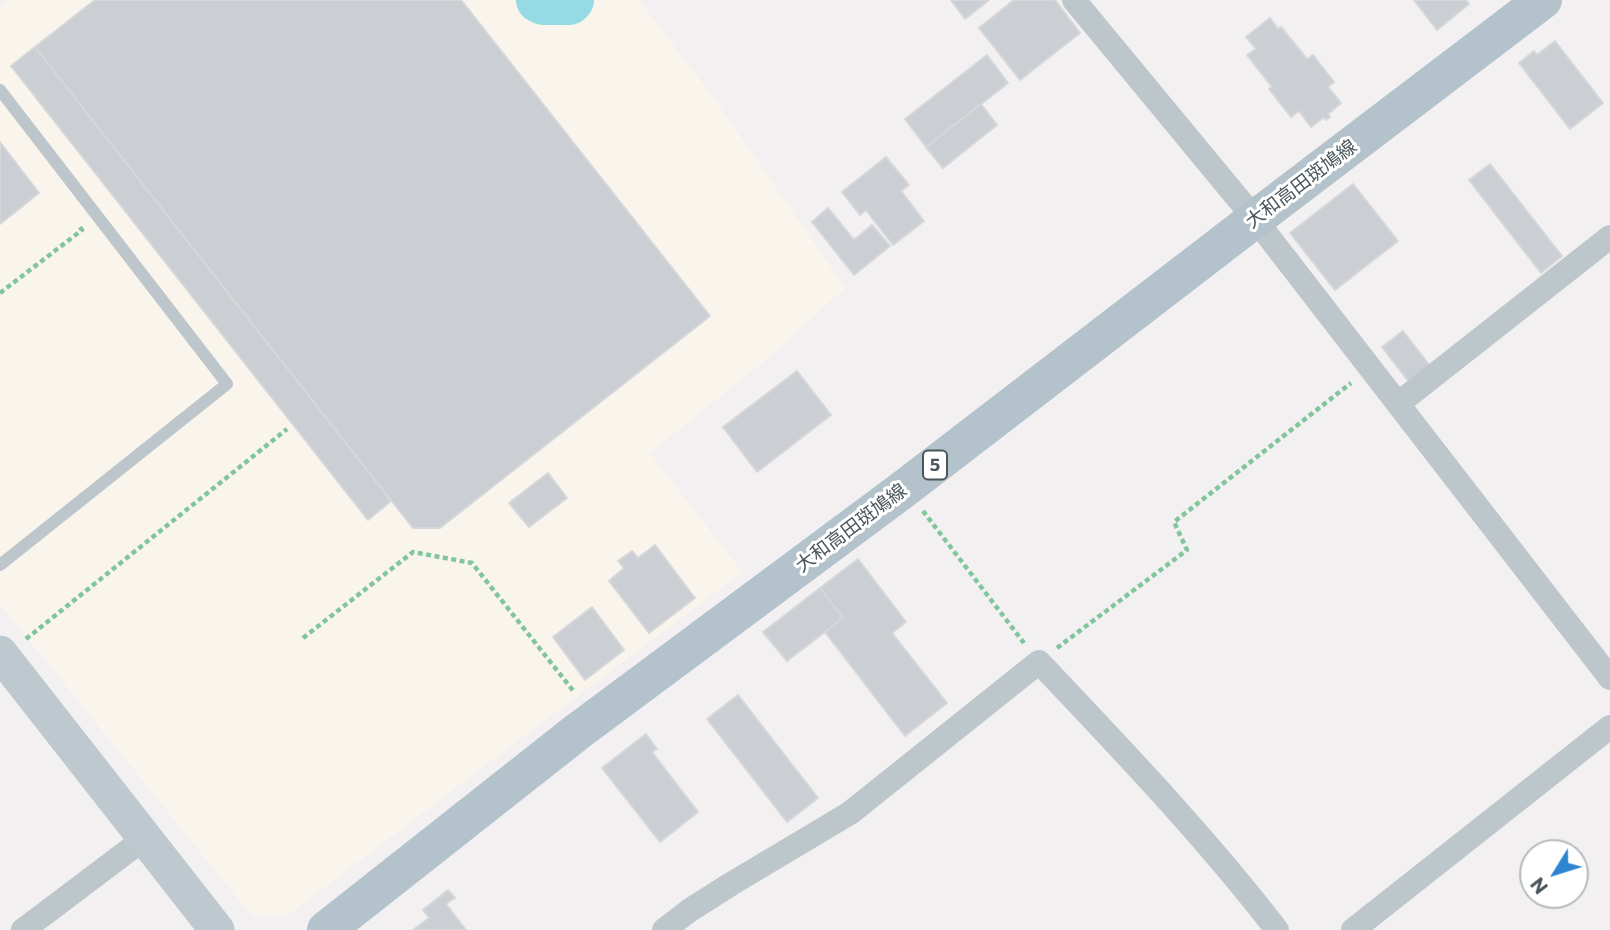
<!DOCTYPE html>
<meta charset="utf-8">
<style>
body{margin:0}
#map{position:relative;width:1610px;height:930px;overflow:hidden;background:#f2f0f0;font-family:Commissioner,sans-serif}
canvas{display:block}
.north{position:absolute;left:1519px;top:839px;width:70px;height:70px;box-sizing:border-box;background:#fff;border:2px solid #b7bbbd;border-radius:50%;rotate:232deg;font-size:19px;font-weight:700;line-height:28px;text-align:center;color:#4a555b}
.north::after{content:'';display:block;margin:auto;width:24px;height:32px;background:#2e85cf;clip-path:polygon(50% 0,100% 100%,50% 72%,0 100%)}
</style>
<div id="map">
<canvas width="1610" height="930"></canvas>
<div class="north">N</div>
</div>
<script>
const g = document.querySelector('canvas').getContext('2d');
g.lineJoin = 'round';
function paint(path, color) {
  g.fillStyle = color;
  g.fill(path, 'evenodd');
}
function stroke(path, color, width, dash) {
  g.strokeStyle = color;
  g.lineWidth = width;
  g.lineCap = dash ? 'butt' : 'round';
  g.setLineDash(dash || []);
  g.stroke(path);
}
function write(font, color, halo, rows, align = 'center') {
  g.font = font + ' Commissioner,"Noto Sans JP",sans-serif';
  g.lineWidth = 6;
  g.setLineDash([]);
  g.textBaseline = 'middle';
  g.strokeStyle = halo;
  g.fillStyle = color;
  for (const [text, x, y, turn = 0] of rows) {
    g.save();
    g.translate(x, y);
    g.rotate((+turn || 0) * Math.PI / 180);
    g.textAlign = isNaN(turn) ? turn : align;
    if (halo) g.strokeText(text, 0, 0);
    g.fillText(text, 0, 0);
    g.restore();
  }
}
const commercial = new Path2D(`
 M7 0H519L530 8 553 11 577 5 584 0H639L716 101 845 288 769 357 650 453 742 572 286 916H252L0 604V8Z`);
const river = new Path2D(`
 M539 0 543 2H569L571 0`);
const building = new Path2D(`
 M95 0H461L710 316 440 528H413L35 47Z
 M951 0H989L965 19Z
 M1014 0H1055L1080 33 1020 80 979 28Z
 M1414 0H1466L1469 4 1437 30Z
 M1270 18 1278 29 1281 27 1307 59 1313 55 1334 82 1328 87 1341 103 1328 114 1330 117 1326 120 1324 117 1311 127 1299 111 1291 117 1269 89 1272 87 1247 55 1256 49 1246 37Z
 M1555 41 1603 103 1570 129 1519 63 1534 51 1537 55Z
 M35 47 391 501 368 520 11 66Z
 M987 55 1008 83 926 147 905 119Z
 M981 104 997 125 943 168 926 147Z
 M0 142 39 193 0 224Z
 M886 157 909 185 901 191 924 221 893 245 866 210 860 215 842 192Z
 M1490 164 1562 256 1541 273 1469 180Z
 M1353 184 1398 241 1335 290 1290 233Z
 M828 208 854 240 872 225 890 246 854 275 812 222Z
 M1403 331 1430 366 1409 382 1382 347Z
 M797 371 831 415 757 472 723 427Z
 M548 473 567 498 529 527 509 503Z
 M655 545 695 598 649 633 609 581 624 568 618 561 632 551 638 558Z
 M858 559 906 622 892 633 947 703 905 736 825 632 843 618 820 588Z
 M820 588 843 618 787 661 763 632Z
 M592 607 624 650 585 680 553 637Z
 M738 695 818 798 787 822 707 719Z
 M646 734 657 749 652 752 698 812 660 842 602 768Z
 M448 890 455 898 446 904 466 930H413L429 918 423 910Z`);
const path = new Path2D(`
 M0 293 82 230 79 226
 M923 511 1024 643
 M303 638 413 552 472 563 575 693
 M26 639 287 429
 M1057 648 1187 550 1174 522 1351 383`);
const lane = new Path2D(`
 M0 90 227 384 0 565`);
const street = new Path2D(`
 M1074 0 1255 219 1610 678
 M1399 403 1610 237
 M23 930 145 838
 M664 930 690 910 731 884 850 813 1039 662C1121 749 1204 835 1277 930
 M1353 930 1610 727`);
const secondary = new Path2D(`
 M0 653 217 930`);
const primary = new Path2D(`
 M326 930 577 732 905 488 1255 219 1543 0`);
const shields = [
 [935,465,24]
];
const shieldNames = [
 ["5",935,465]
];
const streetNames = [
 ["大和高田斑鳩線",1301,184,-37],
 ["大和高田斑鳩線",851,528,-37]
];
paint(commercial, '#faf5ec');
stroke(river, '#96dbe3', 46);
paint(building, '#cbced2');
stroke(building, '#d5d7db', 2);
stroke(path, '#80c59b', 4.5, [5, 3.5]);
stroke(lane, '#bdc6cb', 12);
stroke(street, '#bdc6cb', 24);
stroke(secondary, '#bec8cf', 35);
stroke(primary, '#b3c2cb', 38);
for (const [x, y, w] of shields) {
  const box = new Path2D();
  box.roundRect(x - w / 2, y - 14.5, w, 29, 5);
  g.fillStyle = '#fff';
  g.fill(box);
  stroke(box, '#4a555b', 2);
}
write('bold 18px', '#4a555b', null, shieldNames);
write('19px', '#4a555b', '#fff', streetNames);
</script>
